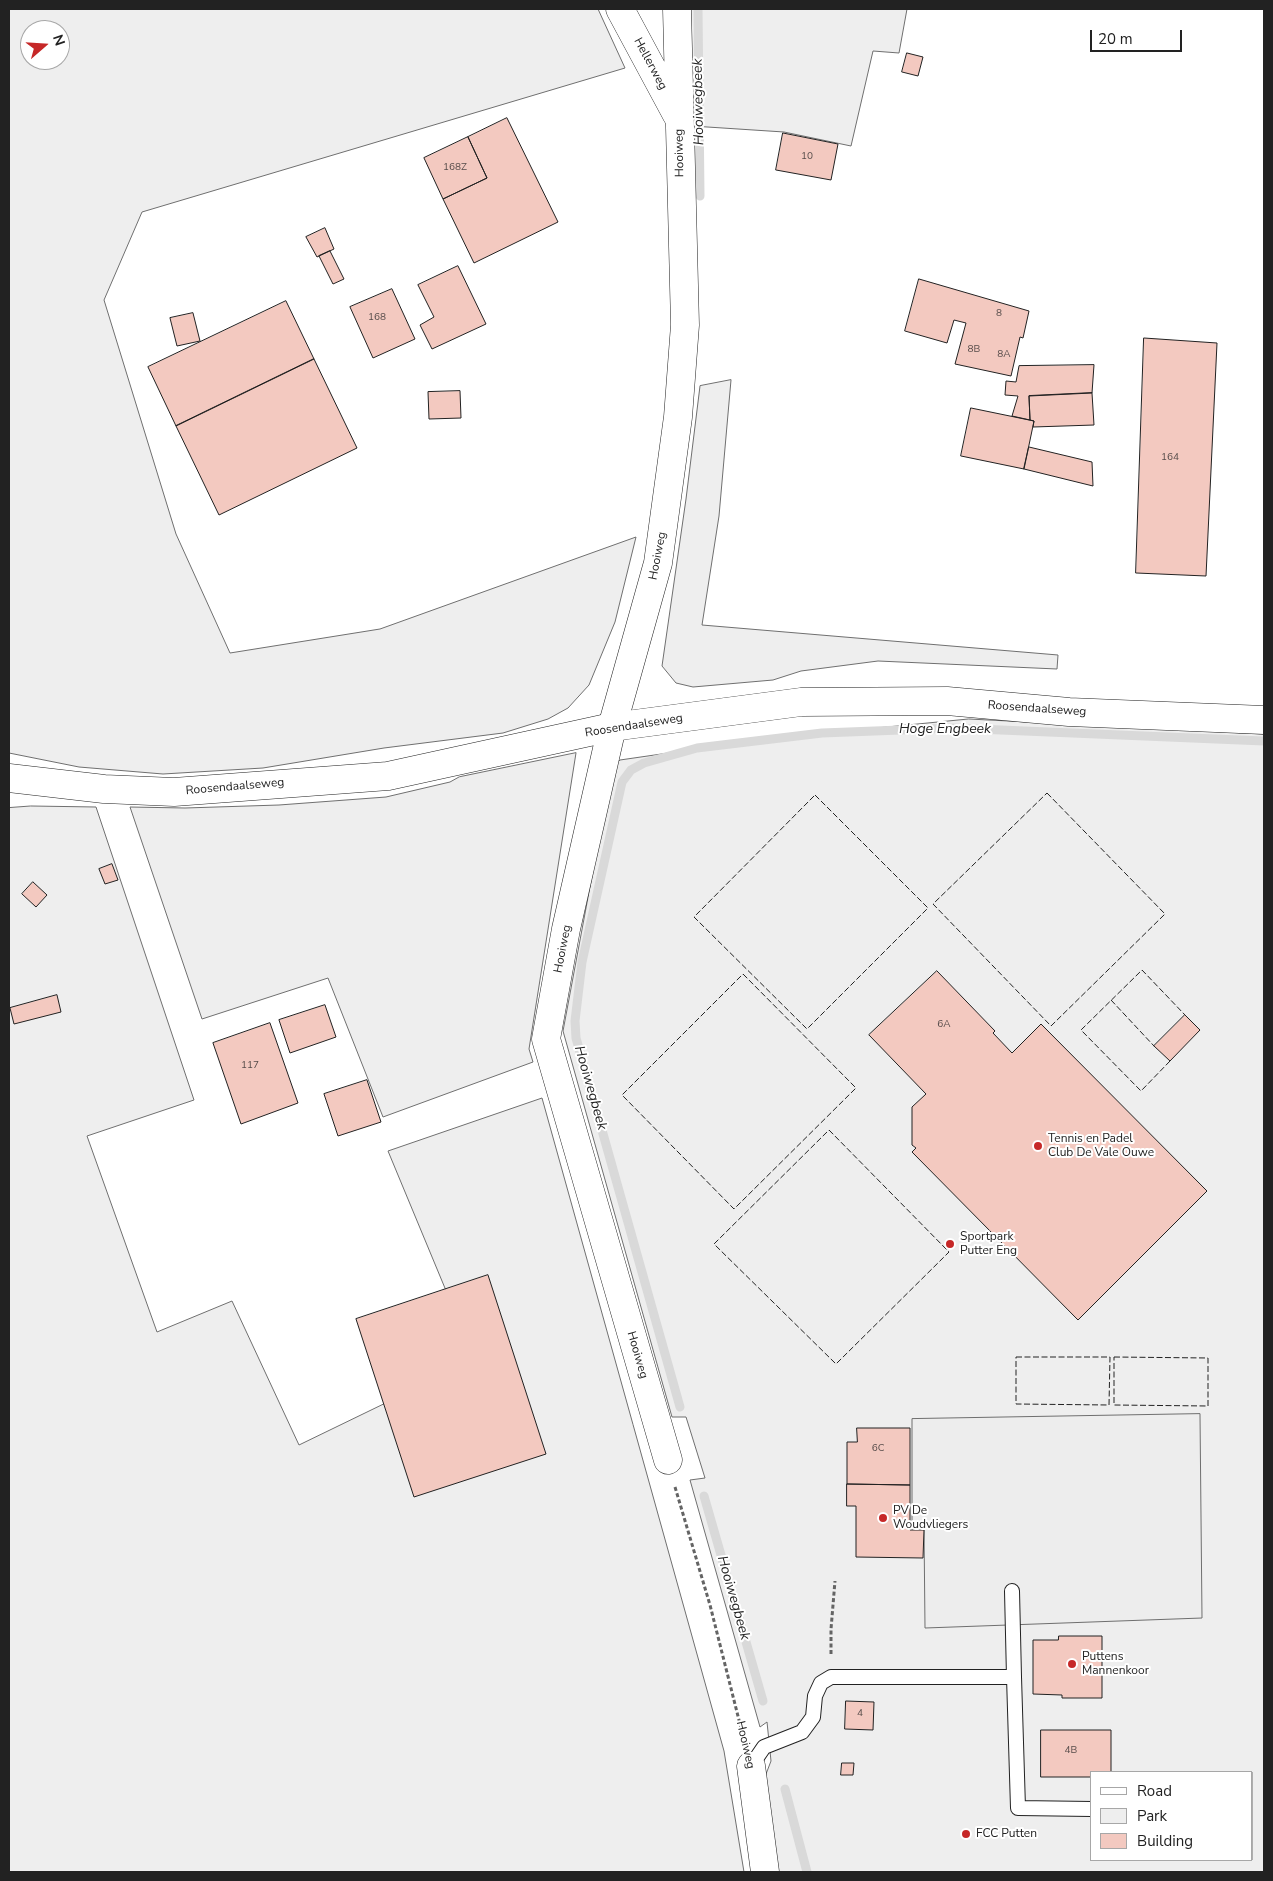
<!DOCTYPE html>
<style>
body{margin:0}
#map{position:relative;width:1273px;height:1881px;overflow:hidden;background:#fff;font-family:"Nunito Sans",sans-serif}
canvas{display:block}
.frame{position:absolute;inset:0;border:10px solid #222;pointer-events:none}
.legend{position:absolute;left:1090px;top:1771px;width:162px;height:90px;box-sizing:border-box;background:#fff;border:1px solid #a7a7a7;margin:0;padding:6px 9px;list-style:none;font-size:15px;color:#222}
.legend li{display:flex;align-items:center;gap:10px;height:25px}
.legend b{width:25px;border:1px solid #a7a7a7}
.north{position:absolute;left:20px;top:20px;width:50px;height:50px;box-sizing:border-box;background:#fff;border:1px solid #a7a7a7;border-radius:50%;rotate:71deg;font-size:14px;font-weight:700;line-height:20px;text-align:center;color:#222}
.north::after{content:'';display:block;margin:auto;width:18px;height:22px;background:#c62828;clip-path:polygon(50% 0,100% 100%,50% 72%,0 100%)}
.scale{position:absolute;left:1090px;top:30px;width:92px;height:22px;box-sizing:border-box;border:2px solid #222;border-top:0;padding-left:6px;font-size:15px;line-height:18px;white-space:nowrap;color:#222;-webkit-text-stroke:4px #fff;paint-order:stroke}
</style>
<div id="map">
<canvas width="1273" height="1881"></canvas>
<div class="frame"></div>
<ul class="legend">
<li><b style="height:6px;background:#fff"></b>Road</li>
<li><b style="height:14px;background:#eee"></b>Park</li>
<li><b style="height:14px;background:#f3c9c0"></b>Building</li>
</ul>
<div class="north">N</div>
<div class="scale">20 m</div>
</div>
<script>
const g = document.querySelector('canvas').getContext('2d');
g.lineJoin = 'round';
function paint(path, color) {
  g.fillStyle = color;
  g.fill(path, 'evenodd');
}
function stroke(path, color, width, dash) {
  g.strokeStyle = color;
  g.lineWidth = width;
  g.lineCap = dash ? 'butt' : 'round';
  g.setLineDash(dash || []);
  g.stroke(path);
}
function write(font, color, halo, rows, align = 'center') {
  g.font = font + ' "Nunito Sans",sans-serif';
  g.lineWidth = 4;
  g.setLineDash([]);
  g.textBaseline = 'middle';
  g.strokeStyle = halo;
  g.fillStyle = color;
  for (const [text, x, y, turn = 0] of rows) {
    g.save();
    g.translate(x, y);
    g.rotate((+turn || 0) * Math.PI / 180);
    g.textAlign = isNaN(turn) ? turn : align;
    if (halo) g.strokeText(text, 0, 0);
    g.fillText(text, 0, 0);
    g.restore();
  }
}
const green = new Path2D(`
 M9 9H598L625 68 142 212 104 300 176 534 230 653 380 629 636 537 615 622 589 685 568 708 548 719 503 733 384 748 263 768 163 774 79 767 9 753ZM30 30H60V60H30Z
 M691 9H907L899 53 873 51 851 146 784 132 692 126Z
 M731 380 719 516 702 625 1058 655 1057 669 878 661 801 671 773 680 693 687 676 683 662 666 686 499 700 386Z
 M969 719 1264 734V1872H775L765 1798 766 1774 771 1761 767 1722 760 1727 690 1480 705 1478 686 1417H672L563 1031 609 785 611 768 620 760 765 739ZM1092 1772H1252V1860H1092Z
 M576 753 529 1049 533 1062 383 1117 328 978 202 1019 130 807 185 808 279 805 386 797 450 782 459 777Z
 M31 806 96 807 194 1100 87 1136 157 1332 232 1301 299 1445 499 1348 447 1293 388 1151 542 1098 724 1751 744 1872H9V808Z`);
const parking = new Path2D(`
 M1200 1414 1202 1618 925 1628 924 1529H912V1419Z`);
const stream = new Path2D(`
 M698 9 700 196
 M680 1407 576 1038 575 1021 582 962 622 782 631 770 644 763 697 748 822 733 953 728 1264 741
 M704 1496 763 1701
 M785 1789 807 1872`);
const building = new Path2D(`
 M907 53 923 57 918 76 902 72Z
 M507 118 558 222 474 263 443 199 487 178 468 137Z
 M783 133 838 144 831 180 776 170Z
 M468 137 487 178 443 199 424 158Z
 M325 228 334 249 317 257 306 237Z
 M330 251 344 279 333 284 319 256Z
 M458 266 486 324 432 349 420 325 434 317 418 285Z
 M919 279 1029 311 1023 338 1020 337 1011 376 955 364 966 323 954 320 947 343 905 331Z
 M392 289 415 339 373 358 350 307Z
 M286 301 314 359 176 426 148 367Z
 M193 313 200 341 177 346 170 318Z
 M1144 338 1217 343 1206 576 1136 573Z
 M314 359 357 448 219 515 176 426Z
 M1094 365 1092 393 1029 396 1030 420 1012 416 1018 396 1005 395 1006 381 1016 382 1019 366Z
 M460 391 461 418 429 419 428 392Z
 M1092 393 1094 425 1033 427 1034 421 1030 420 1029 396Z
 M971 408 1034 421 1024 469 961 456Z
 M1029 447 1092 462 1093 486 1024 469Z
 M112 864 118 880 105 884 99 869Z
 M33 882 47 895 36 907 22 894Z
 M937 971 995 1031 993 1033 1012 1053 1041 1024 1207 1191 1078 1320 912 1152 916 1148 912 1145V1107L926 1094 869 1035Z
 M57 995 61 1012 14 1024 10 1008Z
 M325 1005 336 1037 290 1053 279 1020Z
 M1185 1015 1200 1030 1170 1061 1154 1046Z
 M270 1023 298 1103 241 1124 213 1043Z
 M367 1080 381 1122 338 1136 324 1094Z
 M488 1275 546 1454 414 1497 356 1319Z
 M857 1428H910V1485L847 1484V1442H857Z
 M847 1484 910 1485V1530H924L923 1558 856 1557V1506H847Z
 M1059 1636H1102V1698H1062V1695L1033 1694V1640H1058Z
 M846 1701 874 1702 873 1730 845 1729Z
 M1041 1730H1111V1772H1092V1777H1041Z
 M842 1763H854L853 1775H841Z`);
const path = new Path2D(`
 M675 1487 710 1605 743 1736
 M831 1654V1629L835 1581`);
const lane = new Path2D(`
 M1014 1677 1018 1808 1092 1809
 M751 1766 764 1747 802 1732 813 1717 815 1696 821 1683 831 1677H1014L1012 1591`);
const street = new Path2D(`
 M620 9 677 115
 M668 1460 546 1039 566 929 612 727 658 563 678 417 685 325 677 9
 M751 1766 765 1872`);
const secondary = new Path2D(`
 M9 778 104 789 174 792 388 776 612 727 801 702 947 701 1069 712 1264 720`);
const fence = new Path2D(`
 M1047 793 1165 914 1051 1026 933 904Z
 M815 795 928 908 807 1029 694 917Z
 M743 974 856 1088 734 1209 622 1095Z
 M1111 1000 1154 1046
 M1170 1061 1141 1091 1081 1030 1142 970 1185 1015
 M829 1130 949 1252 836 1364 714 1244Z
 M1016 1357H1110L1109 1405 1016 1404Z
 M1114 1357 1208 1358V1406L1114 1405Z`);
const markers = [
 [1038,1146,5,"#c62828"],
 [950,1244,5,"#c62828"],
 [883,1518,5,"#c62828"],
 [1072,1664,5,"#c62828"],
 [966,1834,5,"#c62828"]
];
const numberNames = [
 ["10",807,157],
 ["168Z",455,168],
 ["8",999,314],
 ["168",377,318],
 ["8B",974,350],
 ["8A",1004,355],
 ["164",1170,458],
 ["6A",944,1025],
 ["117",250,1066],
 ["6C",878,1449],
 ["4",860,1714],
 ["4B",1071,1751]
];
const streetNames = [
 ["Hellerweg",650,64,62],
 ["Hooiweg",680,153,-91],
 ["Hooiweg",658,556,-79],
 ["Roosendaalseweg",1037,709,4],
 ["Roosendaalseweg",634,726,-9],
 ["Roosendaalseweg",235,787,-5],
 ["Hooiweg",563,949,-79],
 ["Hooiweg",637,1355,74],
 ["Hooiweg",745,1745,77]
];
const poiNames = [
 ["Tennis en Padel",1048,1139],
 ["Club De Vale Ouwe",1048,1153],
 ["Sportpark",960,1237],
 ["Putter Eng",960,1251],
 ["PV De",893,1511],
 ["Woudvliegers",893,1525],
 ["Puttens",1082,1657],
 ["Mannenkoor",1082,1671],
 ["FCC Putten",976,1834]
];
const waterNames = [
 ["Hooiwegbeek",699,102,-91],
 ["Hoge Engbeek",945,730],
 ["Hooiwegbeek",590,1088,74],
 ["Hooiwegbeek",733,1598,74]
];
paint(green, '#eee');
stroke(green, '#6f6f6f', 1);
paint(parking, '#ededed');
stroke(parking, '#6f6f6f', 1);
stroke(stream, '#d9d9d9', 9);
paint(building, '#f3c9c0');
stroke(building, '#222', 1);
stroke(lane, '#222', 16);
stroke(street, '#222', 29);
stroke(secondary, '#222', 29);
stroke(path, '#646464', 3, [4, 2.5]);
stroke(lane, '#fff', 14);
stroke(street, '#fff', 28);
stroke(secondary, '#fff', 28);
stroke(fence, '#222', 1, [6, 2.5]);
for (const [x, y, r, color] of markers) {
  const dot = new Path2D();
  dot.arc(x, y, r, 0, 2 * Math.PI);
  g.fillStyle = color;
  g.fill(dot);
  stroke(dot, '#fff', 2);
}
write('10px', '#564c4a', null, numberNames);
write('12px', '#222', '#fff', streetNames);
write('12px', '#222', '#fff', poiNames, 'left');
write('italic 14px', '#222', '#fff', waterNames);
</script>
